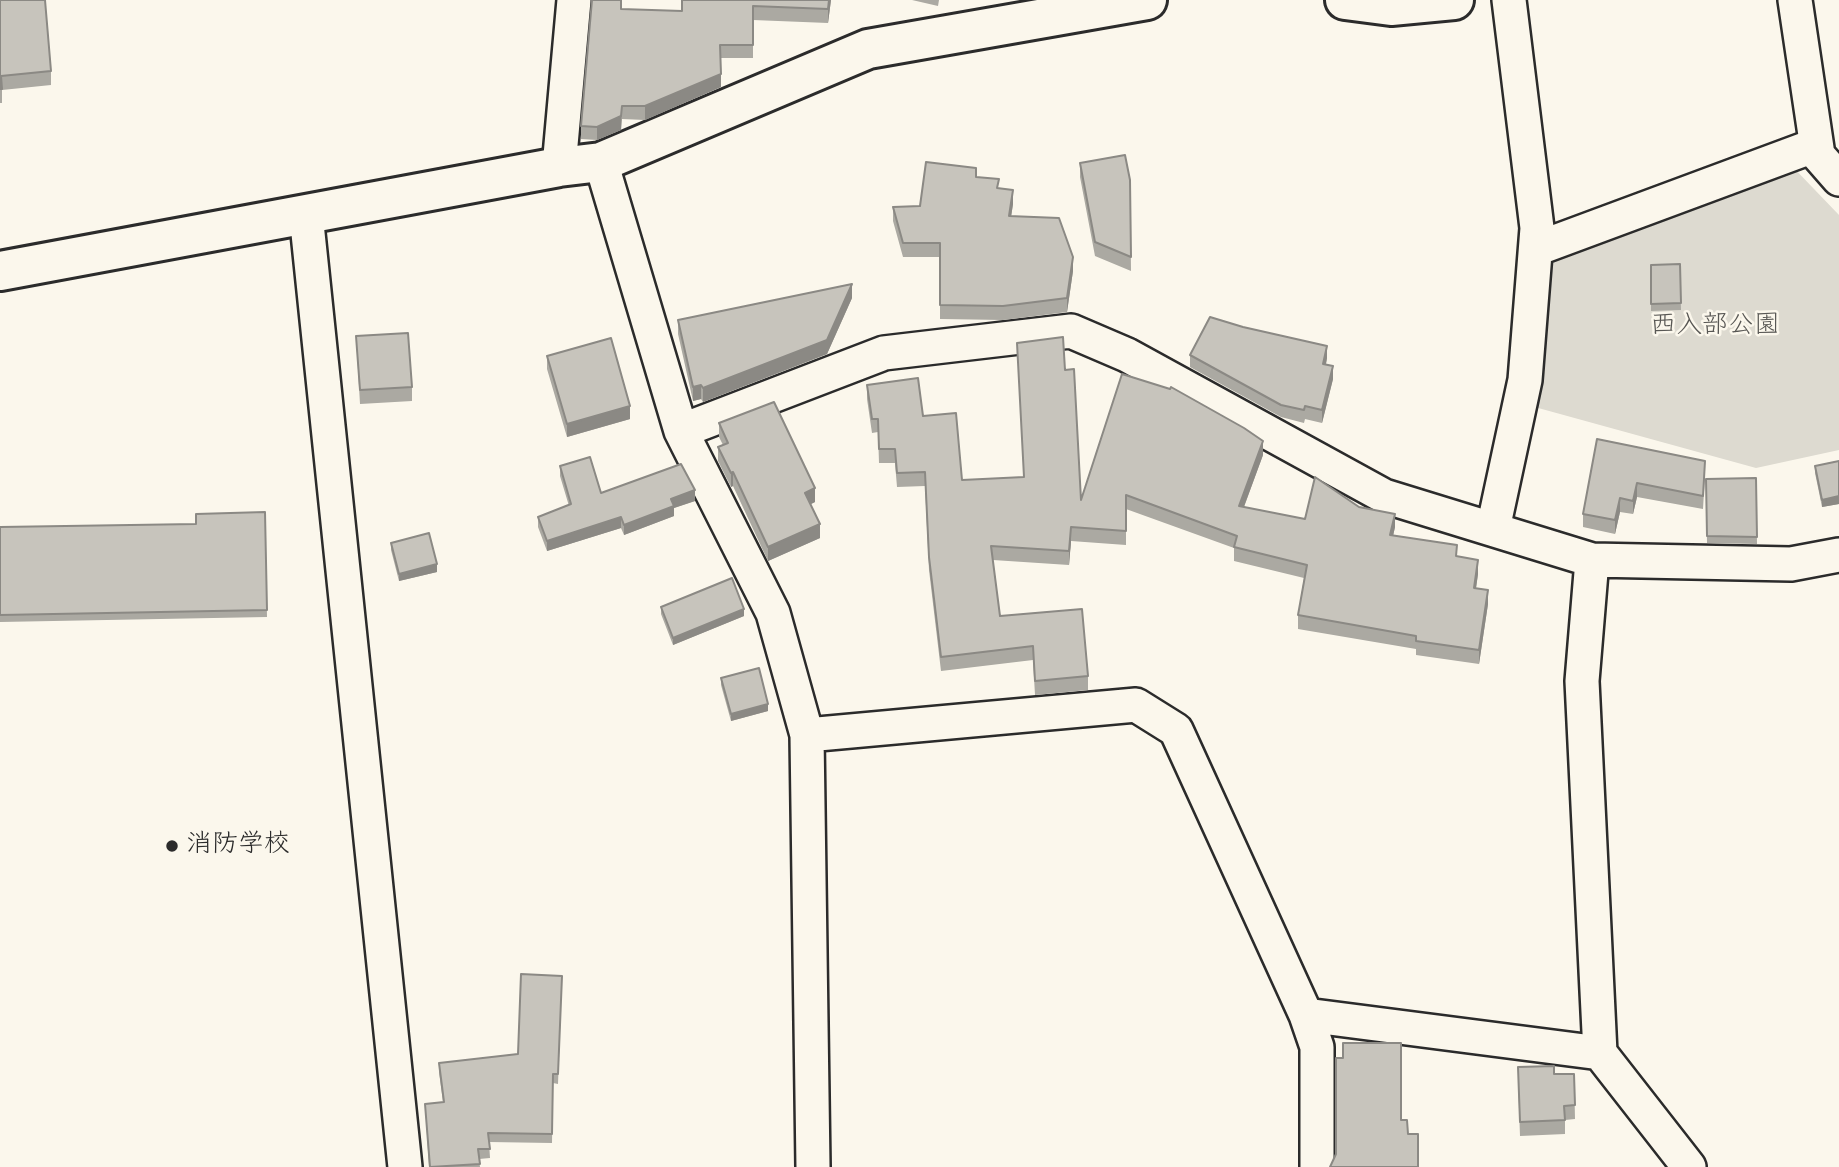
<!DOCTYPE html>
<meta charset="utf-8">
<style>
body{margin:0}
canvas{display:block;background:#fbf7ec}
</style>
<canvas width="1839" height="1167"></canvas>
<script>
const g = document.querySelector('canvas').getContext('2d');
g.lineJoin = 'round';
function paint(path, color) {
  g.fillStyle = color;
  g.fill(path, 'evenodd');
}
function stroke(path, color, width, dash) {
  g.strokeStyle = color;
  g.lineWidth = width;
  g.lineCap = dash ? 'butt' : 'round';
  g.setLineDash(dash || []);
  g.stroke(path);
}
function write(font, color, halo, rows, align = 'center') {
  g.font = font + ' Mynerve,"Klee One",sans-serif';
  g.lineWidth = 5;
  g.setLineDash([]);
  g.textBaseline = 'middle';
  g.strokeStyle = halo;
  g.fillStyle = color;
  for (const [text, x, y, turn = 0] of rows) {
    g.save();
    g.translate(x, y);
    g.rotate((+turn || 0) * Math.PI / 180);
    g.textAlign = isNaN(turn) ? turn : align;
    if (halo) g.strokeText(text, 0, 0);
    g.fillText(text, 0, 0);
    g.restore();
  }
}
const green = new Path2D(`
 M1790 164 1839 215V450L1756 468 1531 406 1551 260Z`);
const street = new Path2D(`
 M1795 0 1818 155 1839 179
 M601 162 681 431 773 613 807 735 813 1167
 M559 167 574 0
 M306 214 405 1167
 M1536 249 1816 145
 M681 431 884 353 1071 331 1127 355 1384 496 1592 560 1791 564 1839 555
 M1493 529 1525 380 1537 228 1509 0
 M1592 560 1582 681 1600 1053 1689 1167
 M807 735 1136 705 1176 730 1306 1015 1317 1047V1167
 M1306 1015 1600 1053`);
const secondary = new Path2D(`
 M1345 0 1391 6 1454 0
 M0 271 559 167 601 162 868 49 1147 0`);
const wall = new Path2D(`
 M0 0 51 71V85L2 90V103H0Z
 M592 0H622L621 9 681 11V0H831L828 23 753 20V58H720L721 87 645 120 622 119 621 130 597 140 581 139V126Z
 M912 0H939L938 6Z
 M1080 163 1130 180 1131 271 1095 256 1080 177Z
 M976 177 999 189 1013 204 1011 217 1073 271 1067 312 1003 320 940 319V257H903L893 221V207L920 206Z
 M1680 264 1681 310 1651 311V265Z
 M852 298 827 354 703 402 701 399 693 401 678 334V320Z
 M356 336 412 387V401L360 404Z
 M1017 343 1065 370 1081 500 1263 455 1244 507 1305 519 1359 507 1395 527 1393 536 1457 557 1478 574 1476 588 1488 604 1479 664 1416 655V649L1298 629V615L1304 578 1234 561V548L1126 509V545L1071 541 1069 565 993 560 1000 616 1088 676V690L1035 695 1033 660 941 671 929 570 925 486 897 487 895 463H879L878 432 872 433 867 399V385L923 416 962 480 1024 477Z
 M1190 355 1327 358 1326 365 1333 379 1322 423 1305 419 1304 423 1281 417 1190 367Z
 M547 356 630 419 567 437 547 369Z
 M719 423 815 502 811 504 820 538 768 561 733 486 731 487 718 461V447L723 445 719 437Z
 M1597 439 1705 475 1703 509 1637 497 1633 514 1620 512 1615 534 1583 527V514Z
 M1839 461V504L1822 507 1815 473V466Z
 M560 466 601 493 695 501 674 508V516L624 535 621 528 547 551 538 527V517L569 506 560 476Z
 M1756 478 1757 544 1707 543 1706 479Z
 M265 512 267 617 0 622V527L196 524Z
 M391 543 437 572 399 581 391 550Z
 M661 607 744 616 673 645 661 614Z
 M721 678 768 711 731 721 721 685Z
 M562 976 558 1084 553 1083 552 1143 489 1142 490 1158 479 1159 480 1167H429L425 1104 443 1102 439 1072V1063L518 1054Z
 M1574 1074 1575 1119 1565 1120V1134L1520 1136 1518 1081Z`);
const shadedWall = new Path2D(`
 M829 0H831L828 23V9Z
 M721 74V87L645 120V106Z
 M622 106 621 130 597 140V127Z
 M1013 190V204L1009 230V216Z
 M1073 257V271L1067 312V298Z
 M852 284V298L827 354 703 402V388Z
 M1327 346V358L1323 377V364Z
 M1333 366V379L1322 423V410Z
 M701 385V399L693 401V387Z
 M630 406V419L567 437V424Z
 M1263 441V455L1239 520V506Z
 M733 472V486L731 487V473Z
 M1637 483V497L1633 514V501Z
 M815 488V502L805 507V493Z
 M695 490V501L674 508V516L624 535V525L671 499Z
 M1839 496V504L1822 507V500Z
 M1620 498V512L1615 534V520Z
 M1395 514V527L1390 549V535Z
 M621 517V528L547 551V541Z
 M820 524V538L768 561V547Z
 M1071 527V541L1069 565V551Z
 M1478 560V574L1474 602V588Z
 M437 564V572L399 581V574Z
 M1488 590V604L1479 664V650Z
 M744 609V616L673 645V638Z
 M768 704V711L731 721V714Z`);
const building = new Path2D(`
 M0 0H45L51 71 1 76 2 89H0Z
 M592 0H621V9L682 11V0H829L828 9 753 6V45H720L721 74 645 106H622L621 116 597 127 581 126Z
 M1125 155 1130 180 1131 257 1095 242 1080 163Z
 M926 162 976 168V177L999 179 997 188 1013 190 1009 216 1059 218 1073 257 1067 298 1003 306 940 305V243H903L893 207 920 206Z
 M1680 264 1681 303 1651 304V265Z
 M852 284 827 340 703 388 701 385 693 387 678 320Z
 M1210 317 1243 327 1327 346 1323 364 1333 366 1322 410 1305 406 1304 410 1281 405 1190 355Z
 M408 333 412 387 360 390 356 336Z
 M1063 337 1065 370 1074 369 1081 500 1122 374 1170 389 1171 387 1244 428 1263 441 1239 506 1305 519 1315 477 1359 507 1395 514 1390 535 1457 545 1456 556 1478 560 1474 588 1488 590 1479 650 1416 641V636L1298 615 1307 565 1234 547 1237 536 1126 495V531L1071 527 1069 551 991 546 1000 616 1082 609 1088 676 1035 681 1033 646 941 657 929 557 925 472 897 473 895 449H879L878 419H872L867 385 918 378 923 416 956 413 962 480 1024 477 1017 343Z
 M611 338 630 406 567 424 547 356Z
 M774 402 815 488 805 493 820 524 768 547 733 472 731 473 718 447 728 443 719 423Z
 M1597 439 1705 461 1703 496 1637 483 1633 501 1620 498 1615 520 1583 514Z
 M590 457 601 493 681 464 695 490 671 499 674 506 624 525 621 517 547 541 538 517 571 504 560 466Z
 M1839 461V496L1822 500 1815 466Z
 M1756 478 1757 537 1707 536 1706 479Z
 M265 512 267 610 0 615V527L196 524V514Z
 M429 533 437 564 399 574 391 543Z
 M732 578 744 609 673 638 661 607Z
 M759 668 768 704 731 714 721 678Z
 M521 974 562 976 558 1074H553L552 1134 488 1133 490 1149H478L480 1164 430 1167 425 1104 444 1102 439 1063 518 1054Z
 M1343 1043H1401V1120H1407L1408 1134H1418V1167H1330L1336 1154V1058H1343Z
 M1554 1066V1074H1574L1575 1105 1564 1106 1565 1120 1520 1122 1518 1067Z`);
const markers = [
 [172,846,7,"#2b2b2b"]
];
const parkNames = [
 ["西入部公園",1715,327]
];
const poiNames = [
 ["消防学校",186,846]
];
paint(green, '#dddad0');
stroke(street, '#2b2b2b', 38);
stroke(secondary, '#2b2b2b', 44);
stroke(street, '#fbf7ec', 33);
stroke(secondary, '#fbf7ec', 38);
paint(wall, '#aba9a2');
paint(shadedWall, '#8b8984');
paint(building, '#c7c4bc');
stroke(building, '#8b8984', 2);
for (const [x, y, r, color] of markers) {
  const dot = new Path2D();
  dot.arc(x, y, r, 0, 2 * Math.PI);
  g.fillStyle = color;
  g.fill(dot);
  stroke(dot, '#fbf7ec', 2.5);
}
write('26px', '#585754', '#fbf7ec', parkNames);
write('26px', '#2b2b2b', '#fbf7ec', poiNames, 'left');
</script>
